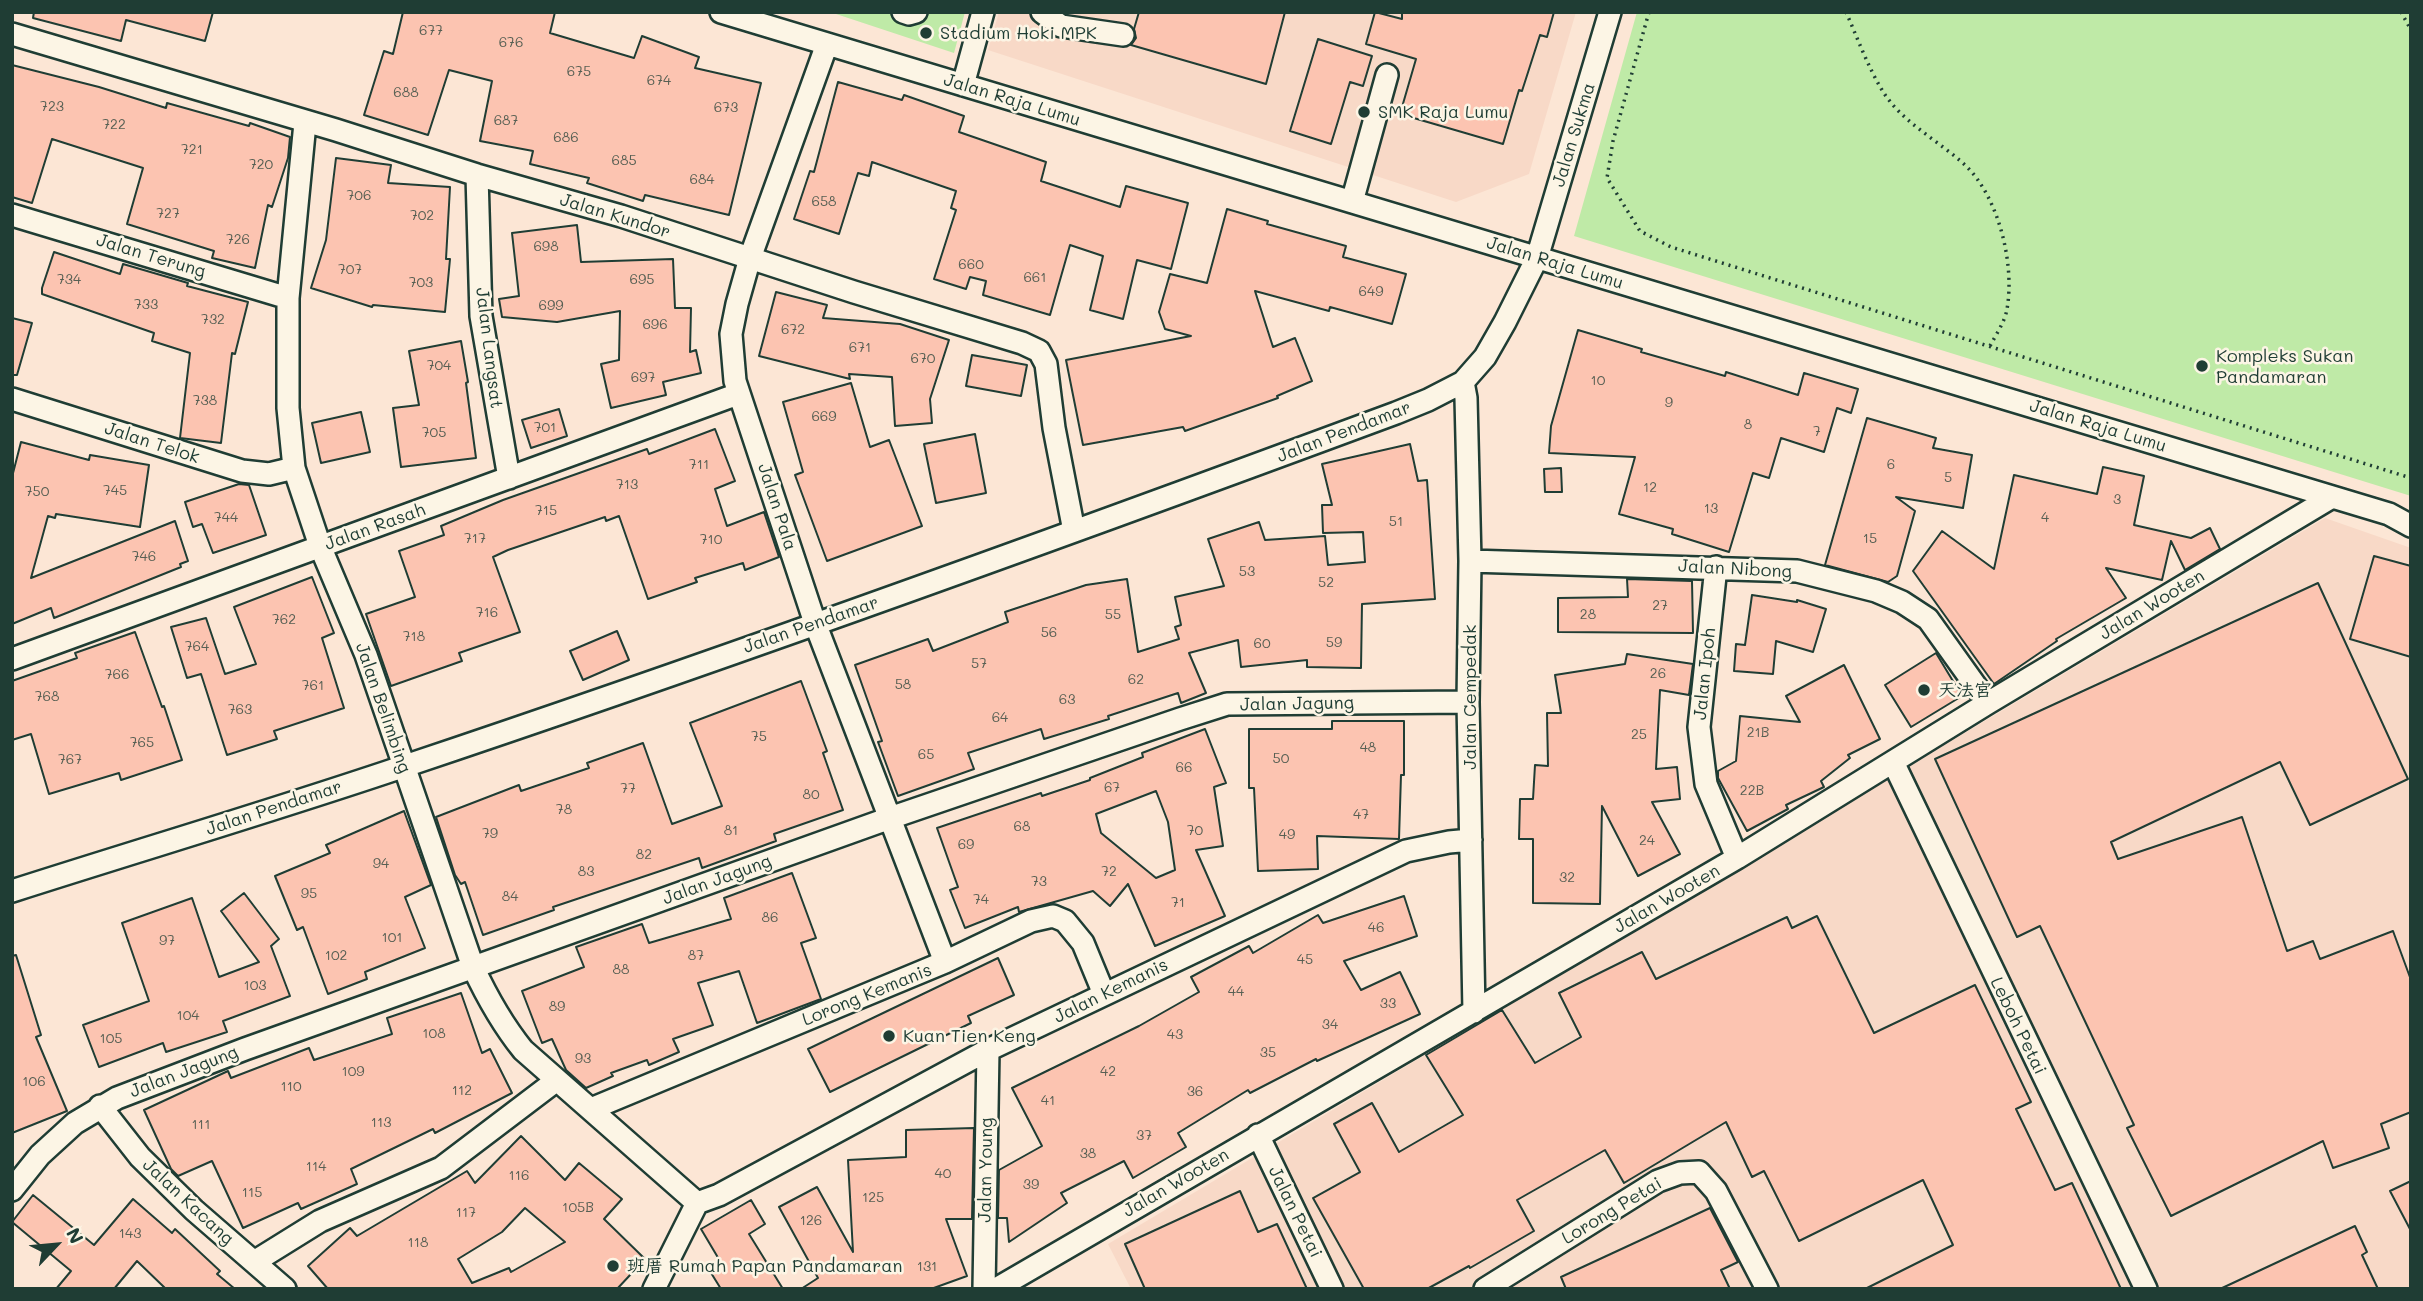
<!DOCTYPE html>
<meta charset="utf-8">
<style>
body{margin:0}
#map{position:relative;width:2423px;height:1301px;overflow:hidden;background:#fce6d5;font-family:Mali,sans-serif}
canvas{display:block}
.frame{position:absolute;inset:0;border:14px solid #1f3d34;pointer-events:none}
.north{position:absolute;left:21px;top:1210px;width:70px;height:70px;-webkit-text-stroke:5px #fcf5e5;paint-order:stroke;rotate:64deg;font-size:19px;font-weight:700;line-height:28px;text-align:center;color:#1f3d34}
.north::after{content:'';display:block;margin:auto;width:24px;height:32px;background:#1f3d34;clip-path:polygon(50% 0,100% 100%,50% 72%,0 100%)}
</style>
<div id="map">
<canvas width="2423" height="1301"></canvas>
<div class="frame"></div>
<div class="north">N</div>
</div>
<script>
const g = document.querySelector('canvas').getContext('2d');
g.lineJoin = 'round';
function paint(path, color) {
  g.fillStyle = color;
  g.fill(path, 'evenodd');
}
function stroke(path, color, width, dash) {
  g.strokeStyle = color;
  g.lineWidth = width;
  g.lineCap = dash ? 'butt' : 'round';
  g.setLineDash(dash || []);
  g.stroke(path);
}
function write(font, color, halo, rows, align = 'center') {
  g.font = font + ' Mali,"LXGW WenKai TC",sans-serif';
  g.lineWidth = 5;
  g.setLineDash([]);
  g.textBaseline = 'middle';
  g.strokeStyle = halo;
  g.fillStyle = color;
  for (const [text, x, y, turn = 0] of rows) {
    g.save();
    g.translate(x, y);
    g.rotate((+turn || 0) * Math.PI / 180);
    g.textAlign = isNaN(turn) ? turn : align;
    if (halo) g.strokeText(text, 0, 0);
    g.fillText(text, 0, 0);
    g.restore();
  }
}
const built = new Path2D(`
 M999 12H1576L1529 174 1456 202 988 50Z
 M2325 518 2411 548V1289H1131L1108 1244Z`);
const green = new Path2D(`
 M830 12H965L954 53Z
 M1637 12H2411V496L1574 236Z`);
const building = new Path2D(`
 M34 12H213L205 41 126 20 121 41 33 18Z
 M403 12H555L550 33 634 58 642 36 699 57 695 68 761 83 729 215 645 195 643 201 587 183 589 178 530 164 533 151 480 141 492 81 449 70 428 135 364 115 384 51 393 54Z
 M1139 12H1285L1266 84 1131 45 1136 38 1134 29Z
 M1375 12 1402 19V12H1554L1547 37 1540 35 1522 91 1519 90 1503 144 1400 114 1416 59 1366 44Z
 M1318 39 1372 56 1363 86 1350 82 1331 144 1290 131Z
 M12 65 99 87 166 108 167 103 249 126 250 123 290 137 288 158 272 207 268 205 255 268 212 258 214 251 127 224 143 168 52 139 32 203 12 197Z
 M838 82 902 100 904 95 964 116 959 132 1046 162 1041 181 1120 207 1126 186 1188 203 1171 269 1137 260 1123 319 1090 310 1103 256 1070 245 1050 315 983 295 986 281 970 277 966 289 934 279 956 210 951 208 956 191 872 162 869 176 858 173 839 234 794 219 810 171 814 172Z
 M336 158 391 165 388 183 450 187 446 259H450L445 312 373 305 372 307 311 288 326 240Z
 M1227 209 1268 221 1267 224 1346 246 1343 257 1406 274 1392 324 1330 307 1329 311 1255 291 1273 347 1295 338 1312 381 1277 396 1278 398 1185 431 1183 427 1083 445 1066 360 1191 336 1165 329 1159 312 1170 274 1207 283Z
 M577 225 581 262 673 259 675 308H691L690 352 696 350 701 373 663 382 666 395 611 408 601 364 619 360 620 311 557 322 502 317 499 299 519 296 512 233Z
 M54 252 120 274 123 264 188 283 187 286 248 302 235 354 232 353 221 443 180 438 190 353 152 341 154 333 42 294V288Z
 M776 292 827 305 823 318 900 324 949 340 930 399 932 423 895 426 892 377 849 374 850 379 759 356Z
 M12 318 32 323 17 375H12Z
 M1578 330 1642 349 1641 352 1725 376 1726 372 1798 395 1804 373 1858 389 1851 413 1837 408 1824 452 1781 438 1769 478 1753 473 1729 552 1672 534 1673 529 1619 514 1635 457 1549 453 1551 426Z
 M461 341 468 382 466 383 476 458 401 467 393 408 419 405 409 351Z
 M972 355 1027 365 1021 396 966 386Z
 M851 383 870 447 889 440 922 526 827 561 795 475 803 472 783 402Z
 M559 409 567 436 531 448 522 420Z
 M361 412 370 452 321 463 312 423Z
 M1867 418 1936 438 1933 448 1972 455 1963 508 1896 497 1915 511 1897 576 1888 582 1825 565Z
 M715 429 735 481 715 489 727 526 764 512 779 557 745 570 743 563 695 578 697 582 648 599 619 516 606 521 605 517 508 550 493 557 520 632 459 653 462 661 391 686 366 614 415 597 399 551 444 535 441 526 503 500 647 449 649 454Z
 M975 434 986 493 936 503 924 444Z
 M21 442 89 460 90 455 149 465 140 527 56 514 55 518 48 516 31 578 175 521 188 561 180 564 181 567 54 618 51 608 12 624V477Z
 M1410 444 1418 481 1427 480 1435 599 1362 604 1361 668 1307 667V660L1241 667 1238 640 1189 653 1206 693 1181 703 1178 693 1108 716 1109 719 1044 739 1041 729 968 753 974 769 898 796 878 742 882 741 855 665 928 639 933 651 1008 622 1005 612 1086 585 1127 579 1138 652 1179 639 1175 627 1181 625 1175 597 1224 586 1208 539 1259 522 1265 540 1325 536 1328 565 1365 562 1363 532 1323 533 1322 505H1332L1322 464Z
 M2103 467 2144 476 2134 525 2191 538 2210 528 2220 549 2185 570 2171 541 2162 580 2106 568 2126 598 2056 639 2057 641 1994 684 1913 571 1942 531 1994 569 2014 475 2097 494Z
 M1561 468 1562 492H1545L1544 469Z
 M239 484 249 485 266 535 213 553 202 524 193 527 185 502Z
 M2374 556 2411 566V657L2350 639Z
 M312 577 334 633 322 638 344 708 274 731 277 739 227 755 201 674 187 678 171 627 206 618 225 674 256 664 234 607Z
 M1627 579 1692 581 1693 633 1558 632V598L1628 597Z
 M2318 583 2408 779 2310 825 2280 762 2111 842 2118 859 2242 817 2287 951 2313 941 2320 959 2393 931 2411 980V1112L2381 1124 2389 1148 2333 1168 2323 1141 2171 1216 2127 1128 2134 1125 2040 926 2017 937 1935 759Z
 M1752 595 1797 602V600L1826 609 1813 652 1776 641 1773 674 1734 671 1736 644 1745 645Z
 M617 631 629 660 583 680 570 651Z
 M135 632 162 707 164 706 182 760 121 780 119 773 49 794 31 734 12 740V681L77 658 75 653Z
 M1936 653 1962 696 1911 727 1885 685Z
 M1627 654 1693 664 1689 695 1660 690 1656 769 1677 767 1680 799 1652 802 1680 854 1638 876 1602 806 1600 904 1533 903V839H1519L1520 799H1533L1535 765 1548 766 1547 713H1561L1555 675 1625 664Z
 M1844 665 1880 739 1848 755 1850 758 1821 781 1824 787 1786 805 1788 809 1747 831 1718 778V771L1736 761 1740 716 1800 722 1786 696Z
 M801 681 827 751 823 753 843 810 774 834 776 841 702 868 699 858 553 907 554 910 483 935 465 882 461 884 455 875 436 817 519 785 521 791 589 768 587 763 643 743 672 824 722 806 690 723Z
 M1332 721H1404V775H1401L1399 839 1317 836 1318 869 1258 871 1254 788H1249V729H1332Z
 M1205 729 1226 783 1214 787 1223 846 1196 850 1225 916 1155 946 1128 884 1110 906 1093 891 1019 912 1018 907 965 928 950 890 958 887 937 828 1041 793 1042 796 1090 780V778L1143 757 1142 753ZM1156 791 1168 822 1175 870 1156 878 1101 833 1096 814Z
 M404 811 431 885 405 897 425 948 365 972 367 979 328 994 303 927 297 930 275 876 330 853 326 845Z
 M792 873 816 938 801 943 821 999 757 1023 739 971 698 983 713 1025 673 1039 679 1052 649 1065 647 1060 611 1073 613 1076 586 1088 566 1070 552 1039 542 1043 522 991 584 967 576 947 642 924 649 943 731 919 724 898Z
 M244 893 279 939 271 946 290 996 223 1021 227 1032 166 1052 163 1043 99 1067 83 1025 149 1001 122 923 192 898 219 977 259 962 221 911Z
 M1404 896 1417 936 1344 961 1361 990 1400 972 1420 1014 1317 1061 1316 1059 1250 1093 1248 1090 1178 1133 1186 1147 1133 1178 1124 1161 1061 1193 1067 1203 1009 1242 1007 1218H998L999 1170 1042 1146 1012 1088 1139 1026 1199 992 1191 977 1249 946 1253 953 1318 915 1323 923Z
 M1817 916 1874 1033 1975 985 2031 1102 2016 1109 2055 1190 2072 1183 2121 1289H1865L1953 1245 1923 1180 1799 1241 1764 1171 1752 1177 1726 1122 1624 1183 1605 1150 1517 1200 1534 1231 1470 1268 1469 1266 1427 1289H1364L1313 1198 1360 1172 1334 1124 1372 1103 1399 1152 1463 1115 1426 1055 1502 1010 1535 1063 1581 1037 1559 993 1642 952 1656 979 1787 917 1792 928Z
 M16 955 41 1035 36 1037 67 1111 12 1133V956Z
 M998 958 1014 995 968 1016 971 1023 830 1092 808 1049Z
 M461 993 482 1053 490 1049 512 1093 435 1133 433 1129 351 1169 357 1184 301 1209 298 1203 243 1228 212 1161 178 1176 171 1169 144 1110 228 1071 231 1078 309 1048 314 1060 392 1034 387 1018Z
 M974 1128 972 1219H946L967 1276 931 1289H801L818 1278 779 1207 817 1187 853 1252 848 1160 906 1157V1130Z
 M521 1136 565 1180 579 1163 622 1199 604 1219 645 1259 617 1289H328L308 1266 350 1228 357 1236 467 1171 475 1183ZM525 1208 565 1242 511 1272 509 1268 472 1283 458 1259 502 1232Z
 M2411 1181V1231L2390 1191Z
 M1240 1191 1258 1232 1277 1224 1307 1289H1145L1125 1244Z
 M33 1195 94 1245 133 1199 172 1233 175 1229 220 1271 217 1274 235 1289H166L137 1261 114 1289H56L71 1271 12 1222Z
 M751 1200 765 1224 749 1234 783 1289H721L708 1268 720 1261 701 1229Z
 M1710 1208 1738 1262 1721 1270 1730 1289H1566L1561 1277Z
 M2355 1226 2367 1252 2362 1255 2378 1289H2220Z`);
const path = new Path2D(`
 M1649 12 1613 141 1607 178 1640 231 1671 247 2411 478
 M1846 12C1857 37 1868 67 1882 90 1901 122 1938 140 1965 165 1999 197 2015 265 2007 309 2005 322 1995 336 1989 348
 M2401 12 2411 30`);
const minor = new Path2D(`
 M721 12 2389 514 2411 526
 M903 12 909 14 916 12
 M1042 12 1061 26 1123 35
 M12 34 336 130 477 175 621 216 854 292 1022 343 1039 351 1046 364 1054 428 1074 531
 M827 44 750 258 737 304 731 334 735 381 815 623 945 962
 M963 85 983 12
 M305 123 288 298V408L294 468 320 546 366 655 473 967C487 997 502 1024 523 1050L697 1203
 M477 175 481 316 509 478
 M1352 202 1387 75
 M12 215 288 298
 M1463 382 1466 398 1470 561 1468 702 1474 1012
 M12 399 242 471 269 474 294 468
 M1470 561 1797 571 1876 591 1902 602 1928 619 1988 703
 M1716 567 1699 727 1706 784 1737 858
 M12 659 738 394
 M1893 762 2146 1289
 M12 891C143 849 275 810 405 766 737 655 1067 535 1396 413L1428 400 1463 382 1485 357 1505 322 1537 258 1610 12
 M100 1106 140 1157 194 1210 285 1289
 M591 1109 945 962 1031 921 1053 916 1065 921 1083 943 1104 994
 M1258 1135 1332 1289
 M12 1190 40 1155 75 1123 117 1098 245 1049 890 818 1180 719 1227 704 1468 702
 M254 1262 320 1221 441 1168 557 1080
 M654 1289 697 1203 719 1195 988 1050 1406 851 1449 842 1471 840
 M984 1289 988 1050
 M996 1289 1737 858 1988 703 2332 497
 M1485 1289 1658 1181 1680 1173 1699 1172 1716 1191 1767 1289`);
const markers = [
 [926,33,7,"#1f3d34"],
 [1364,112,7,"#1f3d34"],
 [2202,366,7,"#1f3d34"],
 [1924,690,7,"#1f3d34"],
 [889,1036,7,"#1f3d34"],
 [613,1266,7,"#1f3d34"]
];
const numberNames = [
 ["677",431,31],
 ["676",511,43],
 ["675",579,72],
 ["674",659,81],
 ["688",406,93],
 ["723",52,107],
 ["673",726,108],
 ["687",506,121],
 ["722",114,125],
 ["686",566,138],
 ["721",192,150],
 ["685",624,161],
 ["720",261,165],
 ["684",702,180],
 ["706",359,196],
 ["658",824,202],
 ["727",168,214],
 ["702",422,216],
 ["726",238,240],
 ["698",546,247],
 ["660",971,265],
 ["707",350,270],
 ["661",1035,278],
 ["734",69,280],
 ["695",642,280],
 ["703",421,283],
 ["649",1371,292],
 ["733",146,305],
 ["699",551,306],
 ["732",213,320],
 ["696",655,325],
 ["672",793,330],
 ["671",860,348],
 ["670",923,359],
 ["704",439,366],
 ["697",643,378],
 ["10",1598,381],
 ["738",205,401],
 ["9",1669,403],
 ["669",824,417],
 ["8",1748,425],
 ["701",545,428],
 ["7",1817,432],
 ["705",434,433],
 ["711",699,465],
 ["6",1891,465],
 ["5",1948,478],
 ["713",627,485],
 ["12",1650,488],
 ["745",115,491],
 ["750",37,492],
 ["3",2117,500],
 ["13",1711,509],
 ["715",546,511],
 ["744",226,518],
 ["4",2045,518],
 ["51",1396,522],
 ["717",475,539],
 ["15",1870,539],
 ["710",711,540],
 ["746",144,557],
 ["53",1247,572],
 ["52",1326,583],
 ["27",1660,606],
 ["716",487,613],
 ["55",1113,615],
 ["28",1588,615],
 ["762",284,620],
 ["56",1049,633],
 ["718",414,637],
 ["59",1334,643],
 ["60",1262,644],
 ["764",197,647],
 ["57",979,664],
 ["26",1658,674],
 ["766",117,675],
 ["62",1136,680],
 ["58",903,685],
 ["761",313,686],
 ["768",47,697],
 ["63",1067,700],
 ["763",240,710],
 ["64",1000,718],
 ["21B",1758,733],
 ["25",1639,735],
 ["75",759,737],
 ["765",142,743],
 ["48",1368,748],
 ["65",926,755],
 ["50",1281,759],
 ["767",70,760],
 ["66",1184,768],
 ["67",1112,788],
 ["77",628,789],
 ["22B",1752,791],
 ["80",811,795],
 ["78",564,810],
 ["47",1361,815],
 ["68",1022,827],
 ["81",731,831],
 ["70",1195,831],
 ["79",490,834],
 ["49",1287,835],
 ["24",1647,841],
 ["69",966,845],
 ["82",644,855],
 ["94",381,864],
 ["83",586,872],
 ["72",1109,872],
 ["32",1567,878],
 ["73",1039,882],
 ["95",309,894],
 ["84",510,897],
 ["74",981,900],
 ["71",1178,903],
 ["86",770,918],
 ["46",1376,928],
 ["101",392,938],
 ["97",167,941],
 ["102",336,956],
 ["87",696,956],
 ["45",1305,960],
 ["88",621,970],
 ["103",255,986],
 ["44",1236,992],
 ["33",1388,1004],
 ["89",557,1007],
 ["104",188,1016],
 ["34",1330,1025],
 ["108",434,1034],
 ["43",1175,1035],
 ["105",111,1039],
 ["35",1268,1053],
 ["93",583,1059],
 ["109",353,1072],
 ["42",1108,1072],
 ["106",34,1082],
 ["110",291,1087],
 ["112",462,1091],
 ["36",1195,1092],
 ["41",1048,1101],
 ["113",381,1123],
 ["111",201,1125],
 ["37",1144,1136],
 ["38",1088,1154],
 ["114",316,1167],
 ["40",943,1174],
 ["116",519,1176],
 ["39",1031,1185],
 ["115",252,1193],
 ["125",873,1198],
 ["105B",578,1208],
 ["117",466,1213],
 ["126",811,1221],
 ["143",130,1234],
 ["118",418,1243],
 ["131",927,1267]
];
const poiNames = [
 ["Stadium Hoki MPK",940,33],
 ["SMK Raja Lumu",1378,112],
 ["Kompleks Sukan",2216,356],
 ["Pandamaran",2216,377],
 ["天法宫",1938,690],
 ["Kuan Tien Keng",903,1036],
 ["班厝 Rumah Papan Pandamaran",627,1266]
];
const streetNames = [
 ["Jalan Raja Lumu",1012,100,17],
 ["Jalan Sukma",1574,135,-73],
 ["Jalan Kundor",615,216,17],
 ["Jalan Terung",151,256,17],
 ["Jalan Raja Lumu",1555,263,17],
 ["Jalan Langsat",489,348,83],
 ["Jalan Raja Lumu",2098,426,17],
 ["Jalan Pendamar",1344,432,-21],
 ["Jalan Telok",152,443,18],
 ["Jalan Pala",777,507,72],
 ["Jalan Rasah",375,527,-20],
 ["Jalan Nibong",1735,569,3],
 ["Jalan Wooten",2152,605,-31],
 ["Jalan Pendamar",811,625,-19],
 ["Jalan Ipoh",1705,674,-84],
 ["Jalan Cempedak",1470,697,-90],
 ["Jalan Jagung",1297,704,-1],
 ["Jalan Belimbing",383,708,71],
 ["Jalan Pendamar",274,808,-18],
 ["Jalan Jagung",717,880,-20],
 ["Jalan Wooten",1667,899,-30],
 ["Jalan Kemanis",1111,991,-26],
 ["Lorong Kemanis",867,995,-22],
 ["Leboh Petai",2018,1026,64],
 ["Jalan Jagung",184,1072,-21],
 ["Jalan Young",986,1170,-89],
 ["Jalan Wooten",1176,1183,-30],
 ["Jalan Kacang",188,1202,43],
 ["Lorong Petai",1612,1211,-31],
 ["Jalan Petai",1295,1212,64]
];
paint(built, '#f8d9c7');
paint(green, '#bfeaa7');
paint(building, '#fcc4b1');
stroke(building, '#1f3d34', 2);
stroke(minor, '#1f3d34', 26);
stroke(path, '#1f3d34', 3.5, [2, 5]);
stroke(minor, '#fcf5e5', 21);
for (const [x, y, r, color] of markers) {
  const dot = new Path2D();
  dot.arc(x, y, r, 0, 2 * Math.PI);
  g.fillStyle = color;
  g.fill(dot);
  stroke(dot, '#fcf5e5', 2.5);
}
write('14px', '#565f53', null, numberNames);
write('18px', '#1f3d34', '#fcf5e5', poiNames, 'left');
write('18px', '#1f3d34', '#fcf5e5', streetNames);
</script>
